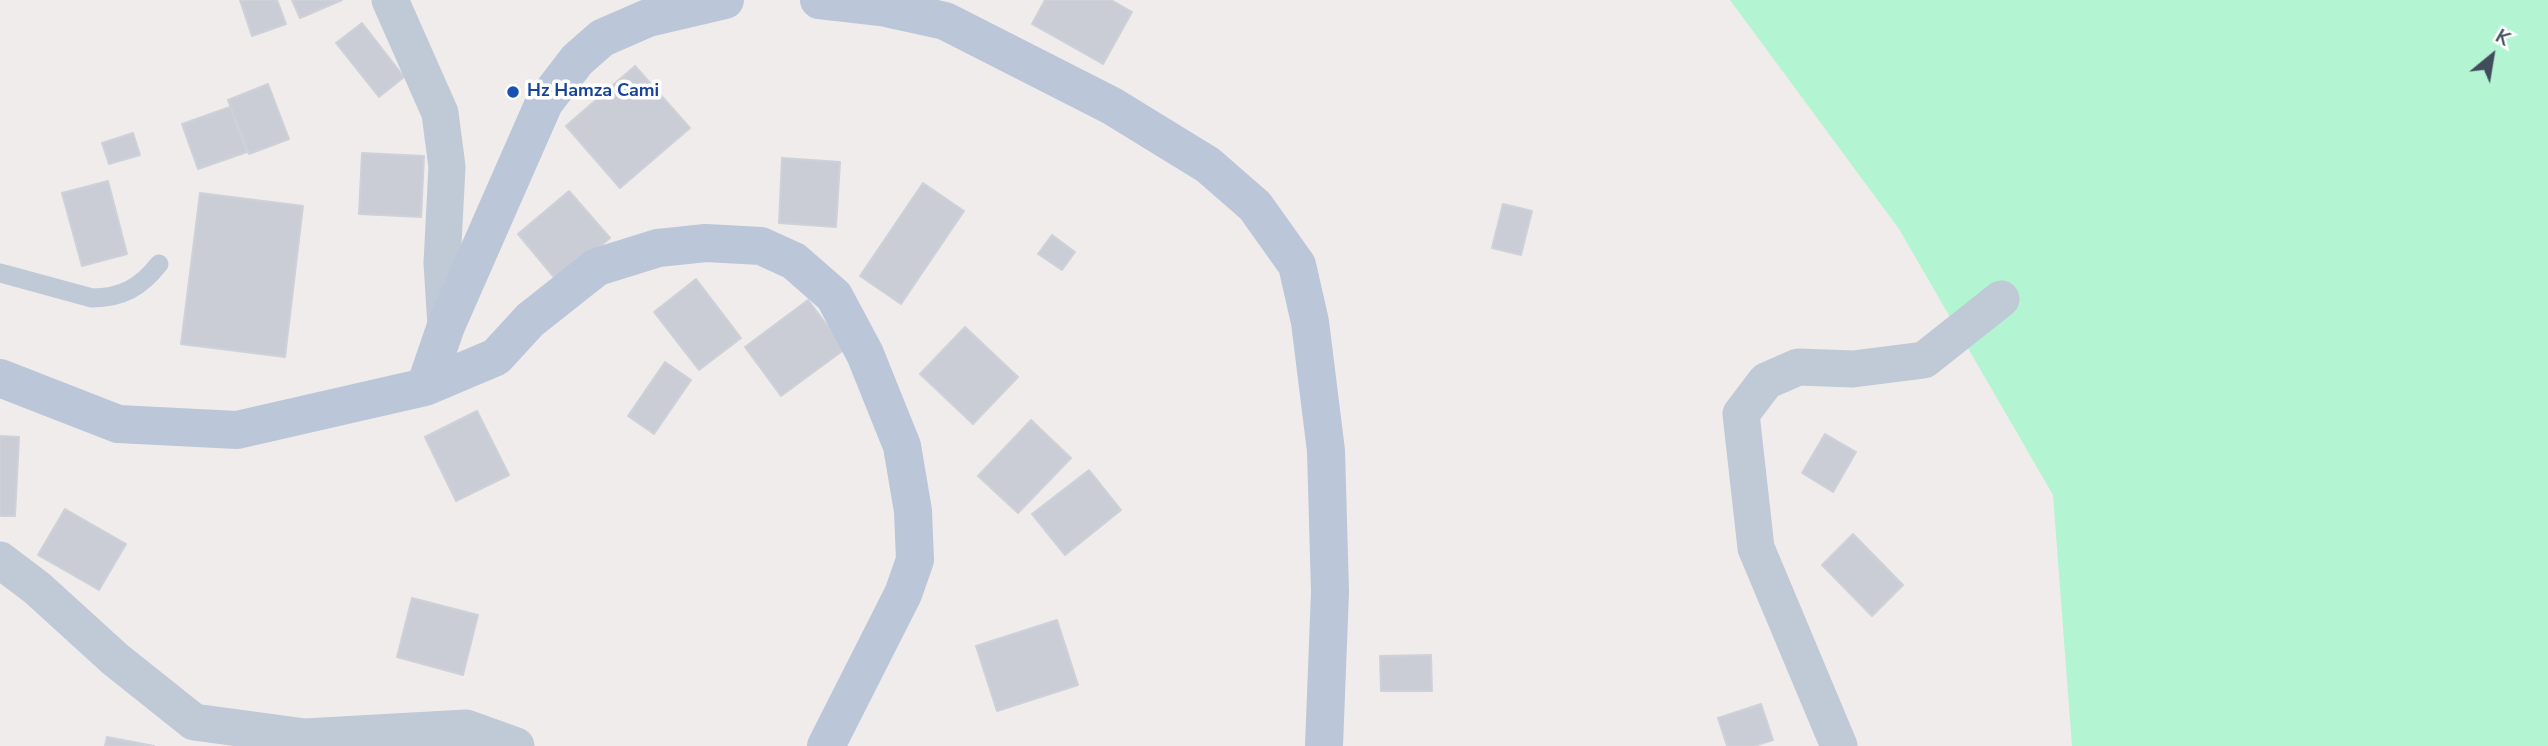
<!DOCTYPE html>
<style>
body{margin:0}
#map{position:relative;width:2548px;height:746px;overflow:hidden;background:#efeceb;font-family:"Nunito Sans",sans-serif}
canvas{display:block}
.north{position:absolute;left:2457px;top:21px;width:70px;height:70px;-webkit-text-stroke:5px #fff;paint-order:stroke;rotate:30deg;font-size:19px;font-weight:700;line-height:28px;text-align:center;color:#424d5b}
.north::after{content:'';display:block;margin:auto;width:24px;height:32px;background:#424d5b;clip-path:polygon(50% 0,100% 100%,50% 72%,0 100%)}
</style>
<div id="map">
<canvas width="2548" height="746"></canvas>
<div class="north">K</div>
</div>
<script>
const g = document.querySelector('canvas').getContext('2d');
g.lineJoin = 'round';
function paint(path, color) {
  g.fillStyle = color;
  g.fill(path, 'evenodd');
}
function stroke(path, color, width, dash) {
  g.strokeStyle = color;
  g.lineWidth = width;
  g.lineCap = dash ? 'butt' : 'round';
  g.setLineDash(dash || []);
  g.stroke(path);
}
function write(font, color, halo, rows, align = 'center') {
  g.font = font + ' "Nunito Sans",sans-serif';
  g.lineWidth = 7;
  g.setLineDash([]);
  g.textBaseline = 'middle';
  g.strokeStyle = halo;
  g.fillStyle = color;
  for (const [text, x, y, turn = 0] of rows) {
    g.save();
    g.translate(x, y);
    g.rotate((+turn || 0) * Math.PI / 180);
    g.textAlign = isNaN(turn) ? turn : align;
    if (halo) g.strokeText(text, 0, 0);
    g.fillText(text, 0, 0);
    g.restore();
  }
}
const green = new Path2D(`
 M1730 0H2548V746H2072L2053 495 1899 229Z`);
const building = new Path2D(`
 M240 0H277L286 24 252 36Z
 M292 0H342L300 18Z
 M1045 0H1111L1132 12 1103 64 1032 24Z
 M362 23 404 77 379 97 336 43Z
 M635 66 690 128 620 188 566 126Z
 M268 84 289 139 249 154 228 100Z
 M230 107 247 152 198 169 182 124Z
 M133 133 140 155 109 164 102 143Z
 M362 153 424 156 421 217 359 214Z
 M782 158 840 162 836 227 779 223Z
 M108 181 127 254 82 266 62 193Z
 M923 183 964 211 901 304 860 276Z
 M569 191 610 238 558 282 518 234Z
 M200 193 303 206 285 357 181 344Z
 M1503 204 1532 211 1521 255 1492 248Z
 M1052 235 1075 252 1062 270 1038 254Z
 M696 279 741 338 699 370 654 312Z
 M808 300 845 349 781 396 745 347Z
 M965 327 1018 377 973 424 920 374Z
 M665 362 691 380 654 434 628 416Z
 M477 411 509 475 456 501 425 437Z
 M1031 420 1071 458 1018 513 978 476Z
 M1825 434 1856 452 1833 492 1802 473Z
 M0 436 19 437 15 516H0Z
 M1089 470 1121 510 1065 555 1032 514Z
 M65 509 126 544 99 590 38 555Z
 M1853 534 1903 585 1872 616 1822 565Z
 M412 598 478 615 463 675 397 657Z
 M1057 620 1078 685 997 711 976 646Z
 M1431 655 1432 691H1381L1380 656Z
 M1761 704 1773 740 1754 746H1727L1718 718Z
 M107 737 154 746H105Z`);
const lane = new Path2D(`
 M0 273 92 298C122 298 141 287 159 264`);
const street = new Path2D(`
 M390 0 440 113 447 167 442 263 446 326
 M0 560 37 588 115 659 194 722 305 737 466 728 516 746
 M1839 746 1756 548 1741 414 1766 381 1798 367 1853 369 1924 360 2001 299`);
const secondary = new Path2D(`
 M819 0 881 7 945 21 1112 106 1208 165 1255 206 1297 265 1310 322 1326 451 1330 592 1324 746
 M0 378 118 424 237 430 425 387 496 357 530 320 597 267 658 248 706 243 761 246 794 261 834 296 865 354 902 446 913 511 915 560 903 594 826 746
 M425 387 446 326 544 103 577 60 602 38 648 18 725 0`);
const markers = [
 [513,92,7,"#1a4fb4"]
];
const transitNames = [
 ["Hz Hamza Cami",527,92]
];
paint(green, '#b3f4d3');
paint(building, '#cacdd5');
stroke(building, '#cfd1d9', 2);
stroke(lane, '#c0c9d6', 19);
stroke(street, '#c0c9d6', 37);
stroke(secondary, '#bbc6d8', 38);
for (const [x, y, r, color] of markers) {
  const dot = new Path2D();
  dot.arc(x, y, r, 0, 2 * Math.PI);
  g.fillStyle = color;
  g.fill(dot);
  stroke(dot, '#fff', 2.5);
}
write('bold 18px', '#164399', '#fff', transitNames, 'left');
</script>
